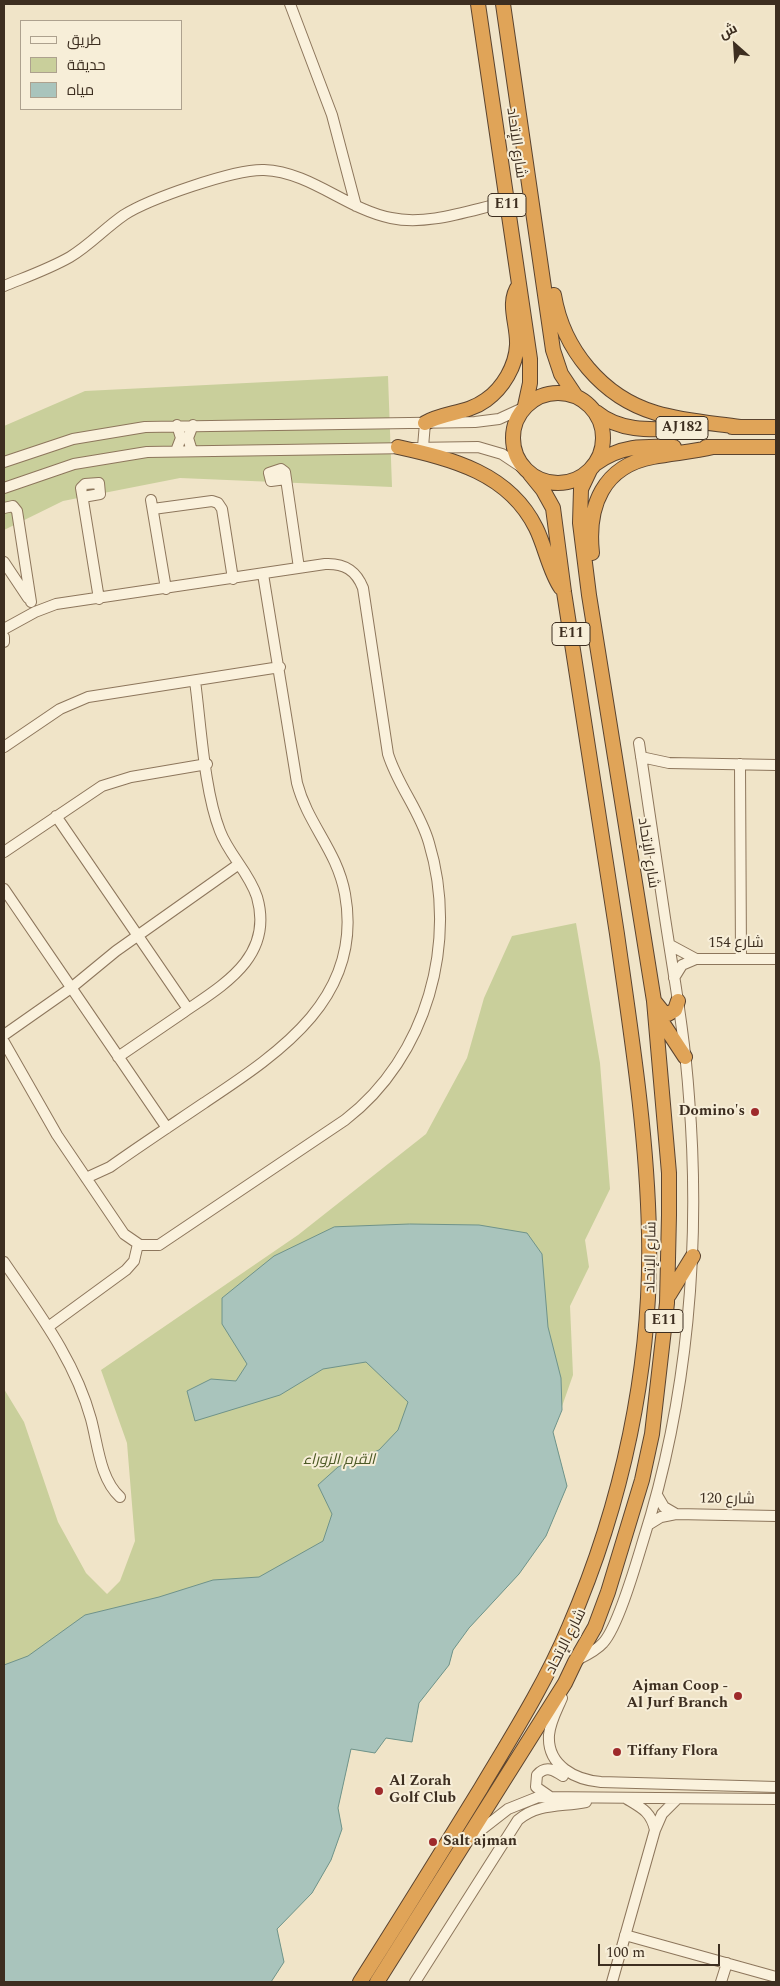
<!DOCTYPE html>
<meta charset="utf-8">
<style>
body{margin:0}
#map{position:relative;width:780px;height:1986px;overflow:hidden;background:#f0e4c8;font-family:Spectral,Cairo,serif}
canvas{display:block}
.frame{position:absolute;inset:0;border:5px solid #3d2e20;pointer-events:none}
.legend{position:absolute;left:20px;top:20px;width:162px;height:90px;box-sizing:border-box;background:#f7eed8;border:1px solid #ada18e;margin:0;padding:6px 9px;list-style:none;font-size:15px;color:#3d2e20}
.legend li{display:flex;align-items:center;gap:10px;height:25px}
.legend b{width:25px;border:1px solid #ada18e}
.north{position:absolute;left:710px;top:20px;width:50px;height:50px;-webkit-text-stroke:4px #f7eed8;paint-order:stroke;rotate:334deg;font-size:14px;font-weight:700;line-height:20px;text-align:center;color:#3d2e20}
.north::after{content:'';display:block;margin:auto;width:18px;height:22px;background:#3d2e20;clip-path:polygon(50% 0,100% 100%,50% 72%,0 100%)}
.scale{position:absolute;left:598px;top:1944px;width:122px;height:22px;box-sizing:border-box;border:2px solid #3d2e20;border-top:0;padding-left:6px;font-size:15px;line-height:18px;white-space:nowrap;color:#3d2e20;-webkit-text-stroke:4px #f7eed8;paint-order:stroke}
</style>
<div id="map">
<canvas width="780" height="1986"></canvas>
<div class="frame"></div>
<ul class="legend">
<li><b style="height:6px;background:#faf1dc"></b>طريق</li>
<li><b style="height:14px;background:#c9cf9b"></b>حديقة</li>
<li><b style="height:14px;background:#a9c4bc"></b>مياه</li>
</ul>
<div class="north">ش</div>
<div class="scale">100 m</div>
</div>
<script>
const g = document.querySelector('canvas').getContext('2d');
g.lineJoin = 'round';
function paint(path, color) {
  g.fillStyle = color;
  g.fill(path, 'evenodd');
}
function stroke(path, color, width, dash) {
  g.strokeStyle = color;
  g.lineWidth = width;
  g.lineCap = dash ? 'butt' : 'round';
  g.setLineDash(dash || []);
  g.stroke(path);
}
function write(font, color, halo, rows, align = 'center') {
  g.font = font + ' Spectral,Cairo,serif';
  g.lineWidth = 4;
  g.setLineDash([]);
  g.textBaseline = 'middle';
  g.strokeStyle = halo;
  g.fillStyle = color;
  for (const [text, x, y, turn = 0] of rows) {
    g.save();
    g.translate(x, y);
    g.rotate((+turn || 0) * Math.PI / 180);
    g.textAlign = isNaN(turn) ? turn : align;
    if (halo) g.strokeText(text, 0, 0);
    g.fillText(text, 0, 0);
    g.restore();
  }
}
const green = new Path2D(`
 M388 376 392 487 180 478 63 501 4 530V426L85 391Z
 M576 923 600 1063 610 1189 585 1240 589 1267 570 1306 573 1375 553 1432 567 1486 546 1536 519 1574 469 1628 453 1650 449 1665 419 1703 412 1742 386 1738 375 1753 351 1749 338 1808 342 1829 331 1860 312 1893 277 1929 284 1962 271 1982H4V1389L24 1422 58 1522 86 1573 107 1594 120 1581 135 1541 127 1443 101 1370 298 1235 426 1134 467 1058 484 998 512 936Z`);
const water = new Path2D(`
 M410 1224 479 1225 527 1233 542 1254 548 1327 561 1378 562 1410 553 1432 567 1486 546 1536 519 1574 469 1628 453 1650 449 1665 419 1703 412 1742 386 1738 375 1753 351 1749 338 1808 342 1829 331 1860 312 1893 277 1929 284 1962 271 1982H4V1665L28 1656 85 1615 159 1597 213 1580 259 1577 323 1541 332 1514 318 1485 338 1467 379 1450 398 1430 408 1402 366 1362 323 1369 280 1395 195 1421 187 1391 211 1379 236 1381 247 1364 222 1324V1298L274 1256 334 1227Z`);
const minor = new Path2D(`
 M290 4 332 115 356 206
 M4 286C26 277 49 269 70 257 90 245 105 228 124 215 149 199 234 169 264 170 311 172 346 209 391 218 428 226 470 210 507 202
 M423 447 425 423
 M176 451 181 438 177 425
 M192 451 188 438 193 425
 M4 462 73 439 145 427 475 422 499 419 523 408
 M286 479 271 481 269 473 281 469 285 472 299 568
 M4 488 74 464 147 452 478 447 502 454 523 468
 M83 497 100 494 99 483 85 484 81 488 99 599
 M151 500 166 589
 M4 508 13 506 17 511 31 602
 M153 509 212 501 218 503 222 509 233 579
 M4 562 28 598
 M4 629 35 612 56 604 325 564C344 563 356 570 363 588L388 754C398 786 420 811 429 843 459 942 427 1057 345 1120L159 1245H140L124 1234 57 1135 4 1042
 M4 637V642
 M4 747 60 709 88 697 280 667
 M641 757 669 763 776 765
 M740 764 741 959
 M56 816 188 1009
 M4 852 102 786 131 777 207 764
 M4 889 167 1128
 M670 945 696 959
 M674 978 682 965 696 959H776
 M4 1035 71 988 116 951 239 864
 M118 1057C140 1042 162 1027 184 1012 225 984 274 956 257 897 249 872 229 855 220 831 204 790 201 725 195 681
 M86 1178 110 1167C141 1145 173 1124 204 1103 279 1053 364 998 345 894 337 850 308 825 297 783L263 574
 M4 1262C38 1312 75 1360 91 1419 98 1445 100 1479 120 1497
 M48 1327 126 1270 134 1261 138 1244
 M657 1495 664 1507 676 1514
 M648 1525 661 1517 676 1514 776 1516
 M575 1661C585 1656 596 1651 603 1643 618 1627 636 1564 643 1541 688 1399 701 1246 689 1097 685 1037 674 977 665 918 656 859 648 801 639 743
 M562 1698C557 1710 550 1722 549 1735 547 1766 576 1780 601 1782L776 1787
 M549 1796 536 1787 537 1775C546 1765 554 1770 563 1776
 M627 1799C642 1808 651 1812 655 1830
 M472 1837 508 1809 538 1797 776 1799
 M625 1935 776 1977
 M415 1982 518 1820C538 1803 561 1807 586 1802
 M612 1982 655 1830 662 1814 677 1799
 M721 1982 727 1963`);
const highway = new Path2D(`
 M478 4 530 359V383L525 406
 M503 4 553 350 561 374 575 395
 M554 295C563 349 602 397 656 413 683 421 712 423 740 427
 M513 438a45 45 0 1 1 90 0a45 45 0 1 1-90 0Z
 M596 412C625 436 663 428 698 428
 M425 423C444 412 467 414 486 400 503 388 516 366 517 345 518 324 506 303 519 285
 M732 427H776
 M398 447C452 459 509 473 536 528 545 546 550 573 561 588
 M706 447H776
 M595 464C621 445 643 446 674 447
 M592 553C587 506 603 466 653 457 673 453 693 452 713 447
 M655 1002 663 1012 668 1014 675 1010 678 1001
 M656 1013 685 1057
 M669 1295 693 1256
 M360 1982C401 1918 441 1853 481 1788 512 1736 545 1684 569 1627 622 1505 652 1367 649 1234 647 1133 631 1033 617 934 600 820 582 706 564 592L553 508 543 490 530 474
 M377 1982 565 1683 575 1662 595 1627 608 1592 642 1480 652 1434 667 1303 669 1215V1173L654 1001 589 595 580 523 581 489 590 470`);
const markers = [
 [755,1112,5,"#9e2a2b"],
 [738,1696,5,"#9e2a2b"],
 [617,1752,5,"#9e2a2b"],
 [379,1791,5,"#9e2a2b"],
 [433,1842,5,"#9e2a2b"]
];
const shields = [
 [507,205,38],
 [682,428,52],
 [571,634,38],
 [664,1321,38]
];
const shieldNames = [
 ["E11",507,205],
 ["AJ182",682,428],
 ["E11",571,634],
 ["E11",664,1321]
];
const streetNames = [
 ["شارع الإتحاد",515,143,82],
 ["شارع الإتحاد",647,853,81],
 ["شارع 154",736,944],
 ["شارع الإتحاد",652,1257,-89],
 ["شارع 120",727,1500,1],
 ["شارع الإتحاد",567,1642,-63]
];
const poiNames = [
 ["Domino's",745,1112,"right"],
 ["Ajman Coop -",728,1687,"right"],
 ["Al Jurf Branch",728,1704,"right"],
 ["Tiffany Flora",627,1752],
 ["Al Zorah",389,1782],
 ["Golf Club",389,1799],
 ["Salt ajman",443,1842]
];
const parkNames = [
 ["القرم الزوراء",339,1461]
];
paint(green, '#c9cf9b');
paint(water, '#a9c4bc');
stroke(water, '#6f938a', 1);
stroke(minor, '#8d765c', 12);
stroke(highway, '#5b4430', 16);
stroke(minor, '#faf1dc', 10);
stroke(highway, '#e0a458', 14);
for (const [x, y, r, color] of markers) {
  const dot = new Path2D();
  dot.arc(x, y, r, 0, 2 * Math.PI);
  g.fillStyle = color;
  g.fill(dot);
  stroke(dot, '#f7eed8', 2);
}
for (const [x, y, w] of shields) {
  const box = new Path2D();
  box.roundRect(x - w / 2, y - 11.5, w, 23, 4);
  g.fillStyle = '#f7eed8';
  g.fill(box);
  stroke(box, '#3d2e20', 1);
}
write('bold 14px', '#3d2e20', null, shieldNames);
write('15px', '#3d2e20', '#f7eed8', streetNames);
write('bold 15px', '#3d2e20', '#f7eed8', poiNames, 'left');
write('italic 15px', '#4d5a26', '#f7eed8', parkNames);
</script>
